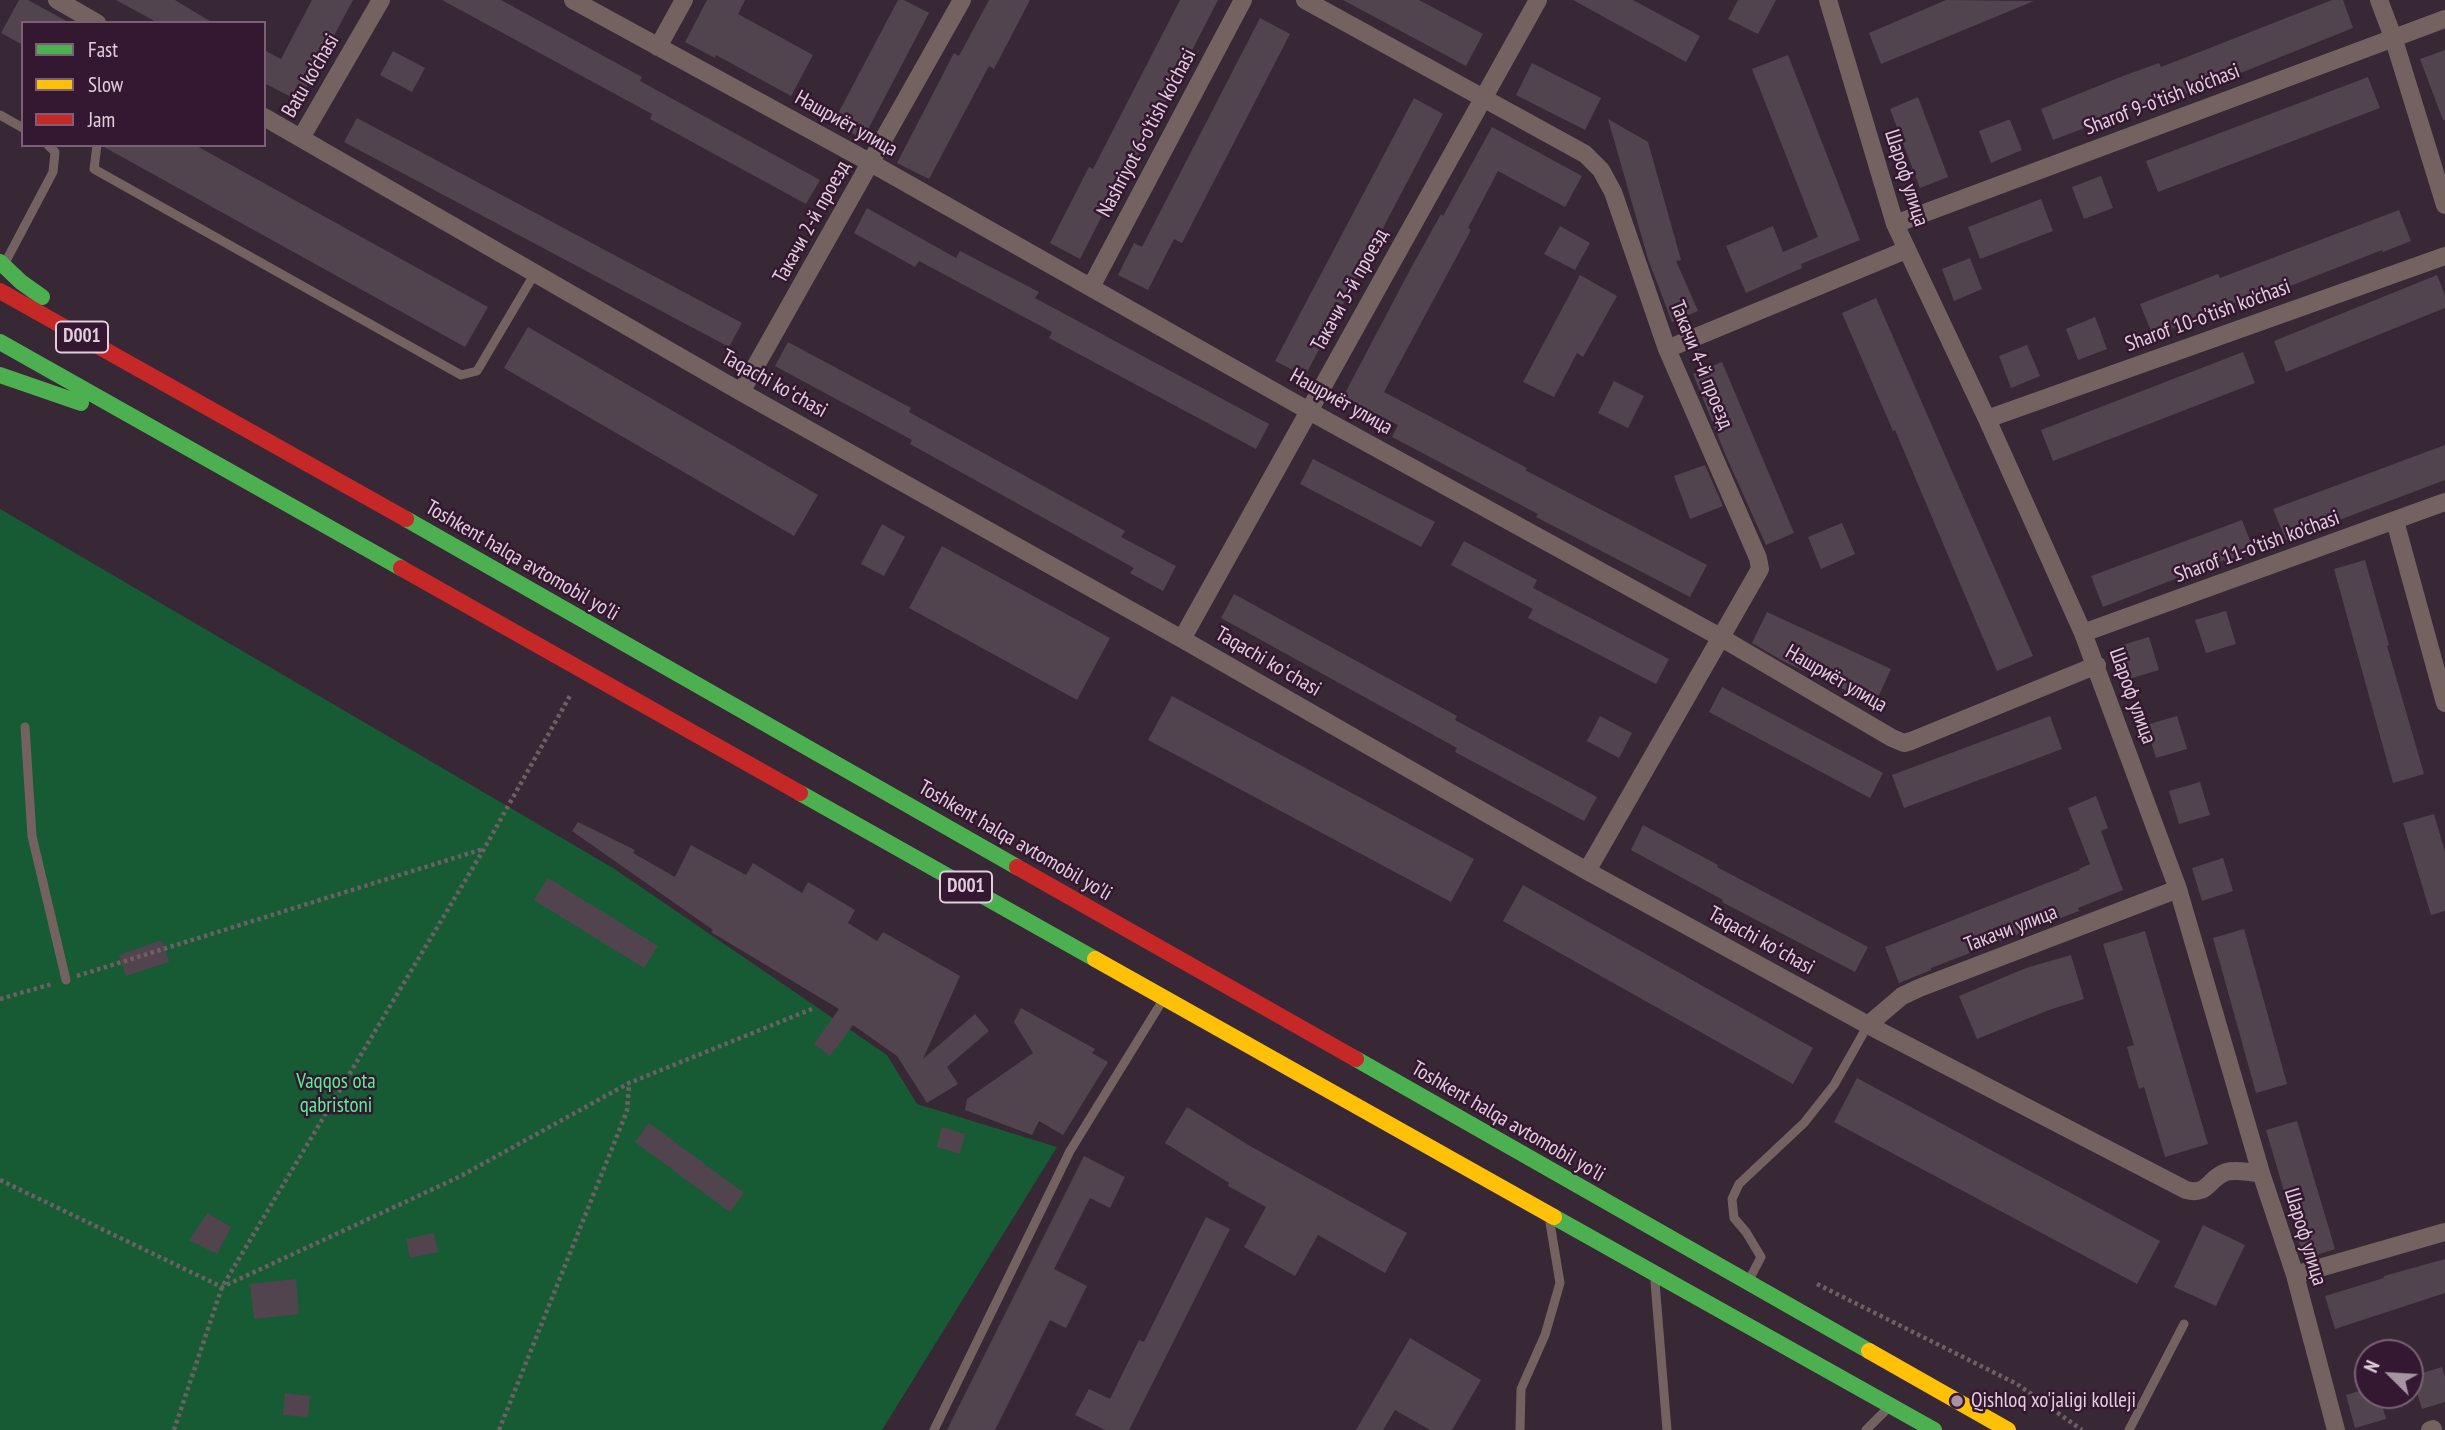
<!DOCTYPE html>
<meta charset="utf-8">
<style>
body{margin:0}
#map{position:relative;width:2445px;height:1430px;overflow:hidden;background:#382735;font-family:"PT Sans Narrow",sans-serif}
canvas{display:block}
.legend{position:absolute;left:21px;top:21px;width:245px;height:126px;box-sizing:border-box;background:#341730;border:2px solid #796075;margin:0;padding:9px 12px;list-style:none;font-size:21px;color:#e1cedd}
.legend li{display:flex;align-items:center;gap:14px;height:35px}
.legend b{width:35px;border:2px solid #796075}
.north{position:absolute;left:2354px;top:1339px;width:70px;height:70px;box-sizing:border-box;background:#341730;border:2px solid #796075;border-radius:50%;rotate:294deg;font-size:19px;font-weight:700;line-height:28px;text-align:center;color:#e1cedd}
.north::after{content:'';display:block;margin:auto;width:24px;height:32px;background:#a694a2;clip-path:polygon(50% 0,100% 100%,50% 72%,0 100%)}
</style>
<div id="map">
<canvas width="2445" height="1430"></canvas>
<ul class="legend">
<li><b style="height:9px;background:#4caf50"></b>Fast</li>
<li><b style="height:9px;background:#ffc107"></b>Slow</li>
<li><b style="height:9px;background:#c62828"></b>Jam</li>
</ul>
<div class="north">N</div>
</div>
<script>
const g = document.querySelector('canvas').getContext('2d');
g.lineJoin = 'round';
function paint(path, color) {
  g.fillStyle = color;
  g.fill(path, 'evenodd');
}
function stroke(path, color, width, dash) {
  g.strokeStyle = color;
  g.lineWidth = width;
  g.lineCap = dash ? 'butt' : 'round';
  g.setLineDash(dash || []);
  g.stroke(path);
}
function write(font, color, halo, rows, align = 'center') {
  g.font = font + ' "PT Sans Narrow",sans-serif';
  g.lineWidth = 5;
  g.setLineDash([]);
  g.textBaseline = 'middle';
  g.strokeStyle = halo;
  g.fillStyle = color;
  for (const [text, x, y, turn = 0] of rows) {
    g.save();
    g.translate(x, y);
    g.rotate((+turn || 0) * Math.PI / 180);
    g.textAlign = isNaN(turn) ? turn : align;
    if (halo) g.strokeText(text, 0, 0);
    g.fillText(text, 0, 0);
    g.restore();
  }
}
const green = new Path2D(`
 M0 509 613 868 887 1055 917 1104 1057 1147 882 1430H0Z`);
const building = new Path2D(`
 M19 0H28L70 23H23V45L1 33Z
 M116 0H175L213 23H158Z
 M312 0H353L299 101 264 83V50L281 59Z
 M442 0H501L642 77 640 81 820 180 806 204 650 119 652 114Z
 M707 0H745L738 14 813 55 791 96 716 55 715 58 685 42Z
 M898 0H904L929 13 863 139 833 123Z
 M989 0H1030L994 69 989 66 929 179 897 163 954 53 959 56Z
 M1180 0H1218L1136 159 1132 157 1080 259 1050 243 1089 167 1093 169Z
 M1343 0H1419L1483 34 1466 66Z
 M1573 0H1633L1700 36 1686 62Z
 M1738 0H1776L1758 34 1728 19Z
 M1946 0 2034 1 1881 64 1869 33Z
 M2332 0H2343L2353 28 2218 82 2181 95 2179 92 2053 140 2041 109 2123 76 2159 63 2161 67 2197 53Z
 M1260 18 1290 34 1182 243 1174 239 1148 290 1118 275 1134 243 1142 247Z
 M2445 50V120H2443L2420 59Z
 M393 51 425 68 412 92 380 75Z
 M1788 55 1860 240 1801 264 1802 268 1746 293 1726 246 1773 226 1783 252 1818 237 1752 69Z
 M1532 63 1601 98 1585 130 1516 95Z
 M2368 77 2380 108 2158 192 2146 161Z
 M1918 97 1948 177 1920 188 1890 109Z
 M1414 98 1443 114 1305 376 1275 361Z
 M357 118 742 323 729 347 344 142Z
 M1608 119 1648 142 1681 260 1676 261 1698 311 1672 322 1648 259Z
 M2008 120H2010L2022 150 1991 163 1979 131Z
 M1492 127 1582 176 1565 207 1498 171 1468 228 1471 230 1384 392 1527 468 1525 470 1707 565 1690 597 1536 517 1538 514 1392 437 1398 425 1343 397 1411 268 1441 214 1443 216Z
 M104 145H195L488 307 465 347 104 147Z
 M2101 176 2113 208 2084 219 2072 187Z
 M2041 199 2053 231 1980 259 1968 227Z
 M867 208 956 258 960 251 1039 292 1035 298 1269 424 1256 449 1049 338 1052 332 919 261 915 267 854 233Z
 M2399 210 2411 241 2383 252 2382 250 2252 301 2250 297 2153 336 2140 304 2218 274 2220 278Z
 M1560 226 1590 243 1575 270 1544 254Z
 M1970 258 1982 289 1954 301 1942 269Z
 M1580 275 1617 296 1583 357 1577 353 1554 397 1523 382Z
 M2437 275 2445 295V308L2286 372 2274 341Z
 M1876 298 2033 656 1997 671 1895 430 1893 431 1842 313Z
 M2095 317 2107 349 2078 360 2066 329Z
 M528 327 818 495 794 536 504 368Z
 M788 342 911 408 909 412 1125 531 1121 537 1176 566 1163 591 1130 573 1134 568 910 444 912 440 775 366Z
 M2027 345 2040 376 2011 388 1999 356Z
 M2243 352 2255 383 2053 461 2041 430Z
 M1722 362 1794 533 1766 545 1726 456 1693 374Z
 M1614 381 1644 396 1628 428 1598 413Z
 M2445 445V480L2286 540 2273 509Z
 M1313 459 1435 522 1421 547 1300 484Z
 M1705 465 1723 506 1690 519 1674 476Z
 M2242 520 2254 551 2225 563 2224 560 2103 607 2091 576Z
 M1842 523 1855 554 1821 569 1808 537Z
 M882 524 905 537 884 576 861 564Z
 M1464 541 1537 580 1533 588 1669 659 1656 684 1528 618 1533 609 1451 565Z
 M942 546 1110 638 1077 700 909 608Z
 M2365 560 2389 645 2387 646 2424 774 2393 783 2334 569Z
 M1234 594 1457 716 1455 720 1597 797 1584 821 1455 752 1457 748 1221 618Z
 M2226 611 2236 644 2206 653 2195 620Z
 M1767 612 1891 669 1875 704 1785 662 1752 643Z
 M2149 637 2159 670 2129 679 2119 646Z
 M1722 687 1883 773 1870 798 1709 712Z
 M1172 696 1474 859 1451 902 1148 740Z
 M1600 716 1632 733 1619 758 1587 741Z
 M2050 716 2062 749 1904 808 1892 775Z
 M2177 716 2187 749 2156 758 2146 725Z
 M2200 782 2210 815 2179 824 2169 791Z
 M2096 796 2108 828 2101 831 2123 890 2078 908 2079 911 1931 968V970L1899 983 1885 947 2080 870 2079 869 2090 864 2068 808Z
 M2434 814 2445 852V911L2431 915 2403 823Z
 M578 822 635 850 633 853 675 877 691 845 746 875 753 863 802 893 808 882 855 910 848 923 877 941 883 932 960 976 923 1059 975 1014 989 1031 947 1067 958 1084 927 1103 897 1056 853 1025 830 1056 814 1044 839 1009 711 932 713 930 572 831Z
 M1643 825 1718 865 1717 867 1868 947 1855 972 1722 902 1723 900 1631 850Z
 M2223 858 2233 891 2202 901 2192 868Z
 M548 878 658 946 644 968 534 900Z
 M1523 885 1813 1048 1793 1084 1503 921Z
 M2244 929 2287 1084 2256 1093 2213 938Z
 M2145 931 2208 1144 2165 1157 2144 1087 2139 1089 2127 1047 2134 1045 2103 944Z
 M162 940 169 962 126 976 119 955Z
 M2071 955 2084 999 2049 1010 1977 1039 1959 996 2026 968Z
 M1021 1008 1095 1049 1092 1053 1108 1062 1063 1135 1039 1121 1032 1135 965 1110 967 1099 1033 1053 1014 1022Z
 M1857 1078 2160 1241 2137 1284 1834 1122Z
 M1187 1107 1250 1146 1407 1233 1385 1273 1318 1235 1295 1276 1244 1247 1266 1207 1228 1186 1229 1183 1165 1143Z
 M2297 1121 2335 1249 2304 1259 2266 1130Z
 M649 1123 744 1193 730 1212 635 1142Z
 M942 1127 965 1134 960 1154 937 1147Z
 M1084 1156 1125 1177 1110 1208 1090 1198 1054 1269 1087 1286 1066 1328 1050 1320 995 1430H947Z
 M208 1213 231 1227 217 1254 189 1240Z
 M1206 1217 1230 1229 1129 1430H1105L1075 1415 1089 1389 1110 1399 1139 1340 1144 1342Z
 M2203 1225 2245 1245 2216 1306 2174 1287Z
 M434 1233 438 1252 410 1258 406 1239Z
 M2445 1259V1293L2335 1329 2325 1296 2384 1278V1276Z
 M296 1279 299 1314 254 1319 250 1284Z
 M1410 1338 1481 1380 1452 1430H1430L1395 1410 1383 1430H1356Z
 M2442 1367 2445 1377V1402L2422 1409 2412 1376Z
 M2368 1388V1395H2379L2386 1419 2355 1428 2346 1395Z
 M285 1393 310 1396 308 1417 283 1415Z`);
const path = new Path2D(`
 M77 976 483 849
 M0 999 52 984
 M0 1180 222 1287 459 1177 629 1083 812 1009
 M1817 1284 2017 1384 2082 1430
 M174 1430 222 1287 484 849 571 694
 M499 1430 627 1111 629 1084`);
const lane = new Path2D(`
 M0 115 23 128
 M97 145 94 169 461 375 477 371 535 273
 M6 261 53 172 55 152 48 145
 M25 727 32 836 66 980
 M1750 1278 1761 1257 1746 1232 1734 1218 1732 1199 1739 1184 1804 1123 1834 1085 1868 1025
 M1655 1282 1667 1430
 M934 1430 1070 1151 1161 1003
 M1520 1430 1521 1389 1545 1335 1560 1283 1550 1223
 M1866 1430 1887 1409
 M2129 1430 2184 1324`);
const street = new Path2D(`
 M57 0 97 23
 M573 0 871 163 1309 411 1720 637 1892 738 1904 743 1911 741 2097 665
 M1305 0 1585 154 1601 170 1613 192 1667 349 1758 558 1760 569 1587 871
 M1828 0 1895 224 1987 419 2083 633 2178 889 2261 1173 2295 1275 2336 1430
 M2379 0 2393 37 2445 205
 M658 47 684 0
 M264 117 741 392 1182 639 1587 871 1868 1025 2186 1190C2209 1196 2208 1178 2226 1172 2236 1169 2251 1173 2261 1173
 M301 138 381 0
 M1895 224 2445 19
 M1091 287 1243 0
 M1667 349 1906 250
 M741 392 962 0
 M1987 419 2445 256
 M2395 521 2445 703
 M2083 633 2445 502
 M1182 639 1538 0
 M1868 1025 1902 996 1919 988 2178 889
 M2295 1275 2445 1232
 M2430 1430 2433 1429`);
const fast = new Path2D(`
 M0 262 21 282 42 297
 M0 342 401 568
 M0 375 81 403
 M406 519 1017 867
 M800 793 1095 959
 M1356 1059 1869 1351
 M1554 1217 1934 1430`);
const slow = new Path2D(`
 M1095 959 1554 1217
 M1869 1351 2008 1430`);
const jam = new Path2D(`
 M0 291 406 519
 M401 568 800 793
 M1017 867 1356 1059`);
const markers = [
 [1957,1401,7,"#a694a2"]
];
const shields = [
 [82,337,52],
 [966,887,52]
];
const shieldNames = [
 ["D001",82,337],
 ["D001",966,887]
];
const streetNames = [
 ["Batu ko'chasi",311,76,-60],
 ["Sharof 9-o'tish ko'chasi",2162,100,-21],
 ["Нашриёт улица",846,124,29],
 ["Nashriyot 6-o'tish ko'chasi",1147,133,-62],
 ["Шароф улица",1906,178,72],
 ["Такачи 2-й проезд",812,222,-61],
 ["Такачи 3-й проезд",1350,290,-61],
 ["Sharof 10-o'tish ko'chasi",2208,316,-20],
 ["Такачи 4-й проезд",1701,365,68],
 ["Taqachi koʻchasi",774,384,29],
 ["Нашриёт улица",1341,402,29],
 ["Sharof 11-o'tish ko'chasi",2257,547,-20],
 ["Toshkent halqa avtomobil yo'li",522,561,30],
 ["Taqachi koʻchasi",1268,662,30],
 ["Нашриёт улица",1836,679,30],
 ["Шароф улица",2132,696,70],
 ["Toshkent halqa avtomobil yo'li",1015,841,30],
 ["Такачи улица",2011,929,-21],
 ["Taqachi koʻchasi",1761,941,29],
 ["Toshkent halqa avtomobil yo'li",1508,1122,30],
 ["Шароф улица",2305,1237,73]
];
const parkNames = [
 ["Vaqqos ota",336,1082],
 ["qabristoni",336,1106]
];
const poiNames = [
 ["Qishloq xo'jaligi kolleji",1971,1401]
];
paint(green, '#165b34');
paint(building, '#52444f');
stroke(path, '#6e5f63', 4.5, [3.5, 3.5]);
stroke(lane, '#736260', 9);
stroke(street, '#736260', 18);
stroke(fast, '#4caf50', 16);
stroke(slow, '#ffc107', 16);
stroke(jam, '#c62828', 16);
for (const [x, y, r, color] of markers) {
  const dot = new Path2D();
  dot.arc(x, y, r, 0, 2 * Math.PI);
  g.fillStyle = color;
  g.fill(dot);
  stroke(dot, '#341730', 2.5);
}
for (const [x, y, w] of shields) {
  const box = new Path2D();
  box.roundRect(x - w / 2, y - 15.5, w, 31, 5);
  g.fillStyle = '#341730';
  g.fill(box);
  stroke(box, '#e1cedd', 2);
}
write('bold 19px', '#e1cedd', null, shieldNames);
write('21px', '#e1cedd', '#341730', streetNames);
write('21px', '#59ef92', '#341730', parkNames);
write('21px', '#e1cedd', '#341730', poiNames, 'left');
</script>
